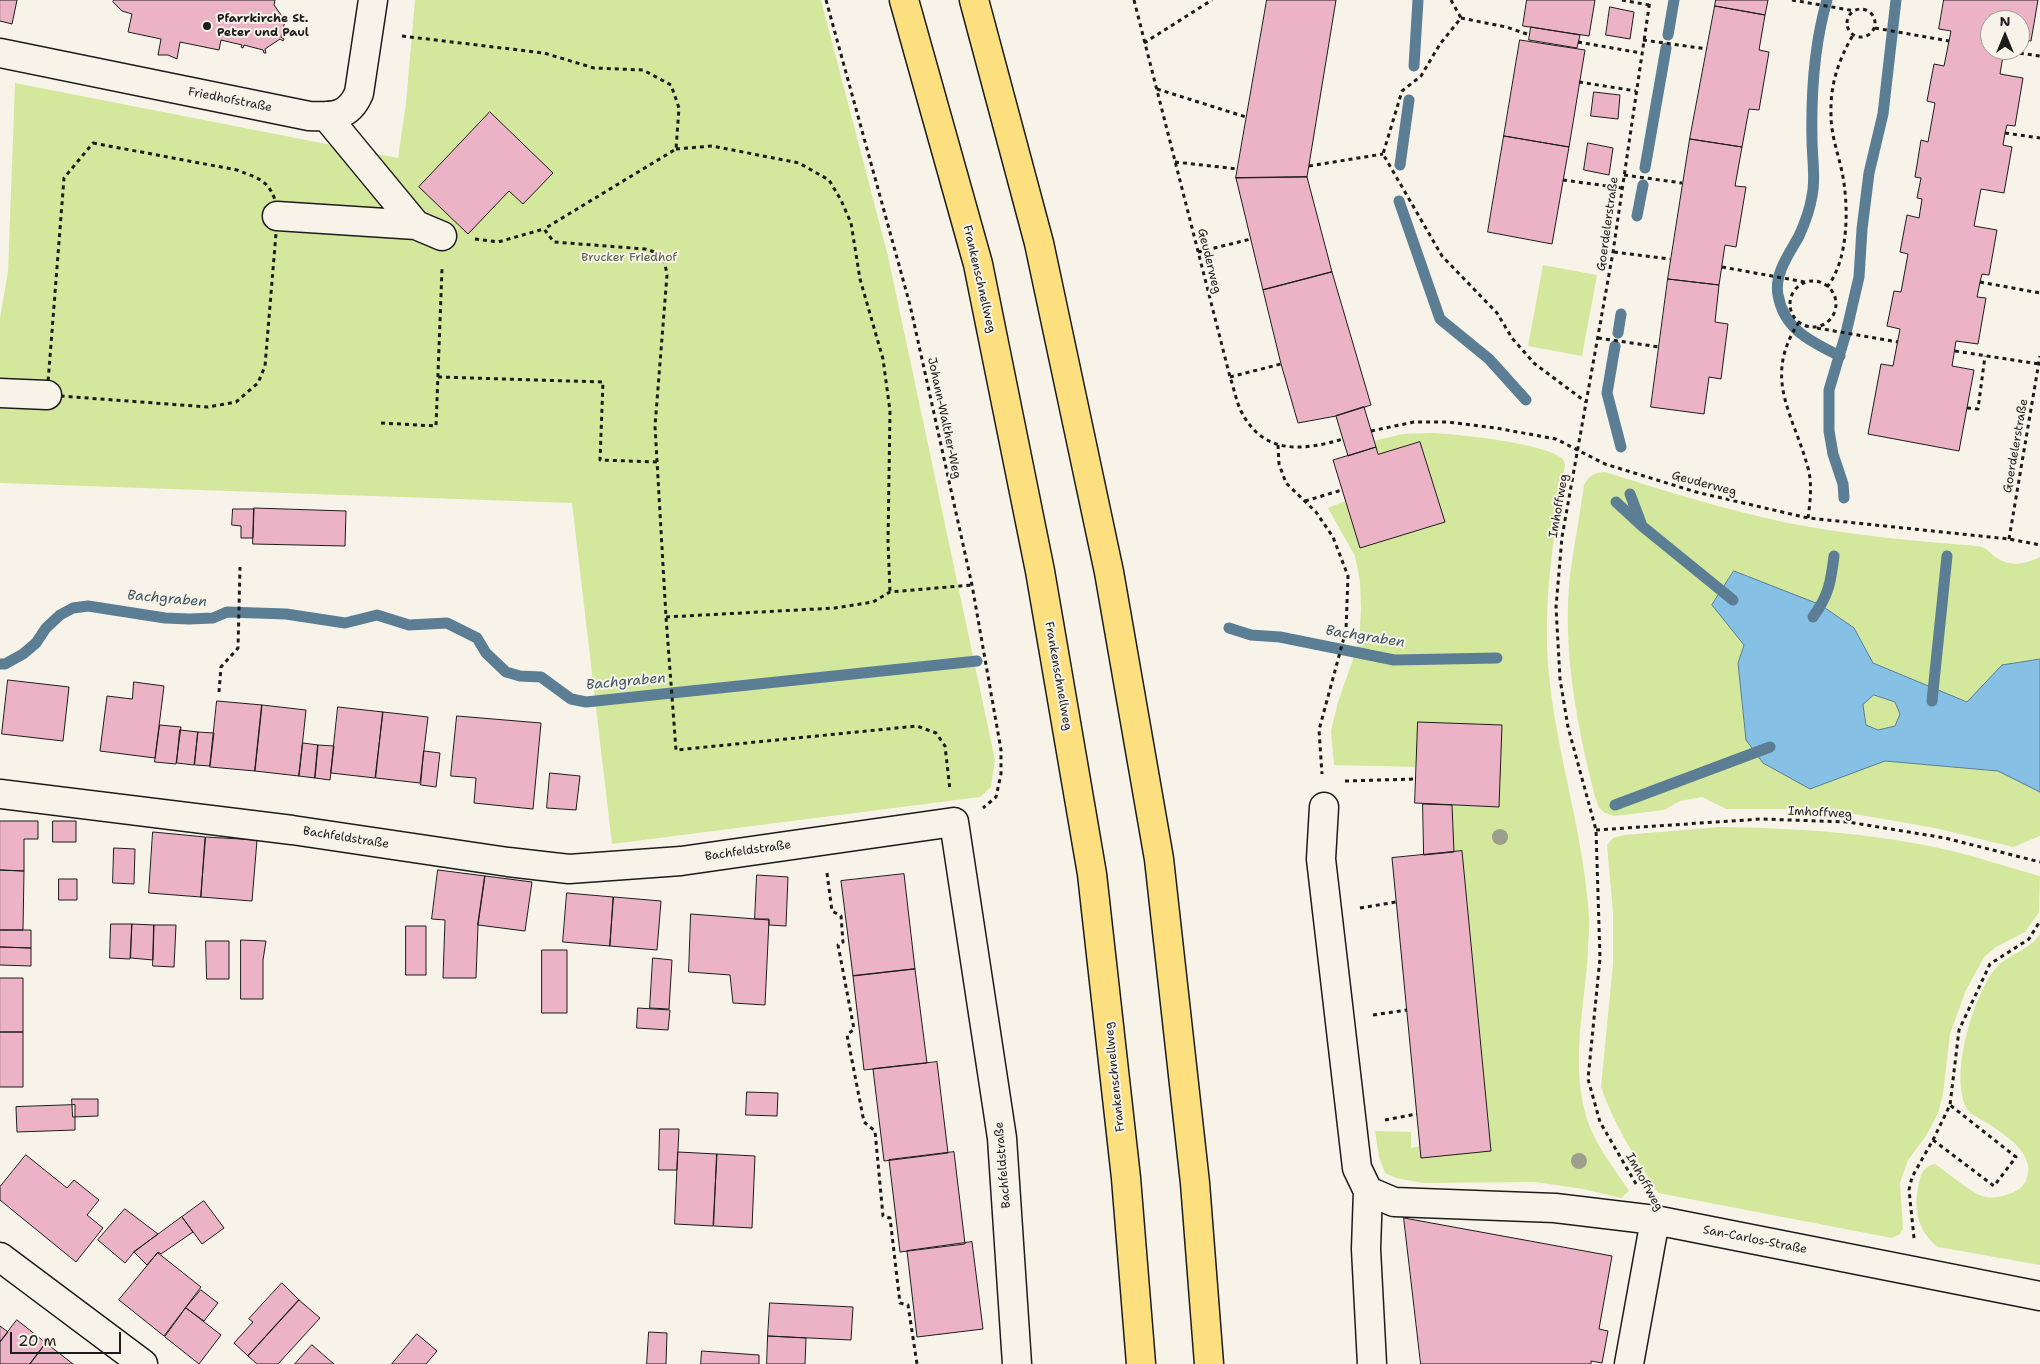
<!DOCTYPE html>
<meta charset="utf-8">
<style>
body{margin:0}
#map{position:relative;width:2040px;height:1364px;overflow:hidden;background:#f7f3e8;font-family:"Shantell Sans",sans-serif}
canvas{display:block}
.north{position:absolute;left:1980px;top:10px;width:50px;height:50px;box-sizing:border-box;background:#f7f3e8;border:1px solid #9f9d96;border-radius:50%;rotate:0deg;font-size:14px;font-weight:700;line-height:20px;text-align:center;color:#1c1c1c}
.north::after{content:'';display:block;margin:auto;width:18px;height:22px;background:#1c1c1c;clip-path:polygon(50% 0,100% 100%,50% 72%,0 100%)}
.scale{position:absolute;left:10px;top:1332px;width:111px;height:22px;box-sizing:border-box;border:2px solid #1c1c1c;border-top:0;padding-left:6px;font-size:15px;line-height:18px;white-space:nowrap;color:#1c1c1c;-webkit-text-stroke:4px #f7f3e8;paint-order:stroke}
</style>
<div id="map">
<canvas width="2040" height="1364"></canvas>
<div class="north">N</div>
<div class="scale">20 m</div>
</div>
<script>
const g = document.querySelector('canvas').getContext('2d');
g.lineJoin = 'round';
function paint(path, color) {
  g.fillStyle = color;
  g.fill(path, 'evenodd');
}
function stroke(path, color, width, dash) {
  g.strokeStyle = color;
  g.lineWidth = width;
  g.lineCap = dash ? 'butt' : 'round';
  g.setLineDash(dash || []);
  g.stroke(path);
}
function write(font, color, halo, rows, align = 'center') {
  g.font = font + ' "Shantell Sans",sans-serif';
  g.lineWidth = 4;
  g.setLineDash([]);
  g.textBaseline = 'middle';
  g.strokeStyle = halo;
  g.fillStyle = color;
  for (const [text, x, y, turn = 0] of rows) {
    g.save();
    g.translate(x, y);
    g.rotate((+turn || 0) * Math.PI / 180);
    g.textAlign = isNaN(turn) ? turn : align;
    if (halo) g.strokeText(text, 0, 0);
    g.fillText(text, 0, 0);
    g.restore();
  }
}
const green = new Path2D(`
 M415 0H821L888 256 995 760 991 787 980 797 612 844 572 503 0 483V318L8 272 15 83 398 158 406 103Z
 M1543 265 1597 275 1582 356 1528 346Z
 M1431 433C1458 434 1544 443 1563 459L1565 465C1554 535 1542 604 1549 675 1557 756 1584 835 1589 917 1590 928 1588 940 1588 951 1585 1004 1571 1059 1585 1112 1592 1141 1613 1166 1629 1191L1621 1198 1583 1189 1535 1182 1423 1183 1396 1178 1385 1173 1379 1157 1375 1131 1411 1132V1148L1420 1146 1421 1158 1491 1151 1462 852H1454L1452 805 1499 807 1501 725 1419 722 1417 767 1334 765 1331 731 1338 702 1359 642 1361 610 1360 581 1355 556 1328 508 1345 501 1360 548 1445 522 1420 442 1378 454 1374 441 1402 434Z
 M1605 472C1665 491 1726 510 1788 523 1850 535 1914 541 1977 546 1986 547 1987 550 1994 556 2008 567 2025 565 2040 557V836L2013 847 1935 828 1843 812 1792 809H1726L1702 797 1680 801 1664 810 1614 816 1605 813 1599 808 1595 797C1577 725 1562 650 1570 575 1574 545 1580 515 1584 485 1589 475 1594 473 1605 472Z
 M1719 827C1798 828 1875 833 1952 851 1981 858 2011 868 2040 876L2039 912 2025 932 1996 947 1984 957 1966 990 1950 1034 1943 1094 1938 1113 1926 1136 1908 1160 1900 1183 1903 1229 1900 1234 1892 1238 1658 1193C1636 1159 1614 1125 1601 1087L1613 964V912L1607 845 1613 838 1624 835Z
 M2040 934V1265L1938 1247C1917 1231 1913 1208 1919 1183 1921 1173 1924 1166 1935 1164 1947 1172 1973 1195 1986 1197 1997 1199 2010 1195 2019 1189 2025 1185 2027 1179 2028 1173 2033 1147 1988 1124 1970 1113 1946 1084 1973 996 1995 969 2007 954 2029 951 2040 934Z`);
const water = new Path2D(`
 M1734 571 1821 605 1854 628 1873 663 1967 702 2002 665 2040 659V792L1998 771 1885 761 1810 789 1763 763 1746 740 1738 663 1744 645 1712 605ZM1874 695 1895 702 1900 714 1895 726 1878 730 1866 725 1863 705Z`);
const stream = new Path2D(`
 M1827 0C1814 45 1811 92 1812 139 1812 158 1816 178 1812 196 1810 209 1804 225 1799 236 1789 254 1774 274 1778 295 1784 330 1812 342 1840 356
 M1668 35 1674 0
 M1414 66 1418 0
 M1400 165 1409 100
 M1645 168 1666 48
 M1399 201 1440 319 1489 359 1526 400
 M1637 216 1643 185
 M1618 333 1621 314
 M1615 346 1607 393 1621 447
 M1630 494 1641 523
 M1844 498 1843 484 1833 454 1829 431V390L1846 333 1859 277 1862 229 1869 173 1883 114 1896 0
 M1616 502 1642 526 1733 600
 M1813 617C1829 595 1831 581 1834 556
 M1229 628 1251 635 1280 637 1394 660 1497 658
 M0 664H5L23 654 36 643 46 628 60 615 73 608 88 606 165 618 189 619 213 618 227 612 286 614 345 623 377 615 409 625 447 623 477 638 486 653 506 672 520 676 541 677 571 699 586 702 977 661
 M1932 701 1947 556
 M1615 805 1770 747`);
const building = new Path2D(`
 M0 0H17L12 24 0 21Z
 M114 0H275L274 5 284 19 288 18V20L285 21 281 37 284 39 283 41 280 39 265 49 266 53H264L263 50 244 45 243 48 241 47 242 45 221 40 219 50 180 42 177 59 168 55H158L161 39 128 32 132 14 122 11 113 2Z
 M1267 0H1336L1307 177 1236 178Z
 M1527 0H1595L1589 36 1523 26Z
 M1716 0H1768L1765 15 1715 6Z
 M1944 0H2038L2031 41 2020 39V20H1990V50H2004L2000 74 2023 78 2015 126 2007 125 2005 133 2003 145 2012 147 2004 193 1981 189 1974 226 1997 230 1989 275 1982 274 1980 282 1977 297 1986 298 1978 344 1956 341 1952 366 1974 370 1959 451 1868 434 1881 364 1893 366 1900 329 1887 326 1894 291 1901 292 1908 254 1900 252 1907 215 1919 218 1922 199 1917 198 1921 178 1915 177 1921 140 1928 142 1935 103 1927 101 1934 64 1944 66 1951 31 1939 29Z
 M1715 6 1765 15 1759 50 1769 52 1759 110 1749 109 1742 147 1690 139Z
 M1610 7 1634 12 1630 39 1606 35Z
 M1531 27 1580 35 1577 48 1529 40Z
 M1520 40 1585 50 1569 147 1504 136Z
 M1594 92 1620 95 1618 119 1591 116Z
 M490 112 553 173 523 204 509 191 468 234 419 187Z
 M1504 136 1569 147 1552 244 1488 232Z
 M1690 139 1742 147 1735 186 1746 187 1736 247 1725 245 1719 285 1668 279Z
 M1588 143 1613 148 1609 175 1584 170Z
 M1307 177 1332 272 1263 290 1236 178Z
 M1332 272 1371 405 1336 416 1298 423 1281 364 1263 290Z
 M1668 279 1719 285 1715 322 1728 324 1721 379 1709 377 1704 414 1651 407Z
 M1364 407 1376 447 1348 456 1336 416Z
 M1420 442 1445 522 1360 548 1333 460 1376 447 1378 454Z
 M254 508 346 511 345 546 253 544Z
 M233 509H254L253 538H241V526L232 525Z
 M8 680 69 687 63 741 2 734Z
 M134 682 164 686 155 758 100 751 107 696 132 699Z
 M217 701 262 705 255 771 210 767Z
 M262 705 306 710 299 776 255 771Z
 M338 707 383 712 375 778 331 773Z
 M383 712 428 717 420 783 376 778Z
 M457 716 541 723 533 809 474 803 476 778 451 776Z
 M1418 722 1502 725 1499 807 1415 803Z
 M160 725 181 727 176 764 155 762Z
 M180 730 198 732 194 765 177 763Z
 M198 732 214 733 210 766 195 765Z
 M303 743 318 745 315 778 299 776Z
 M318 745 334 746 330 780 315 778Z
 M424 751 440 753 436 787 421 785Z
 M550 773 580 776 576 810 547 808Z
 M1423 804 1452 805 1454 852 1424 855Z
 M0 821H38V839H24V871L0 870Z
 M53 821H76V842H53Z
 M153 832 205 837 201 897 149 893Z
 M206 837 257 840 252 901 201 897Z
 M114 848 135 849 134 884 113 883Z
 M1462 851 1491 1151 1421 1158 1392 858Z
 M0 870 24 871 23 930H0Z
 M438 870 485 876 478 925 476 978H443L445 920 432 919Z
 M904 874 915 969 853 976 841 881Z
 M757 875 788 877 786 926 769 925V919H755Z
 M485 876 532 882 525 931 478 925Z
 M59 879H77V900H59Z
 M567 893 613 897 610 946 563 942Z
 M614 897 661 901 657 950 610 946Z
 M691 914 769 920 765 1005 733 1003 730 975 689 972Z
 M111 924H132L130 959 110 958Z
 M132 924 154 925 153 960 131 958Z
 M154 925H176L174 967 153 966Z
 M406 926H426V975H406Z
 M0 930H31V948L0 947Z
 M241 940 266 941 263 960V999H241Z
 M206 941H229V979H207Z
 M0 947 31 948V966L0 965Z
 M542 950H567V1013H542Z
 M653 958 672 960 669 1009 650 1008Z
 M915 969 927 1063 864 1070 853 976Z
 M0 978H23V1032H0Z
 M638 1008 670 1010 668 1030 637 1028Z
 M0 1032H23V1087H0Z
 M937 1062 948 1153 884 1161 873 1069Z
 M747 1092 778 1093 777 1116 746 1115Z
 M72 1099H98V1116L73 1117Z
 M75 1105V1130L17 1132 16 1107Z
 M660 1129H679L677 1170H659Z
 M678 1152 717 1154 713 1226 675 1224Z
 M954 1152 965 1244 900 1252 889 1160Z
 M717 1154 755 1156 752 1228 714 1226Z
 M26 1155 67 1188 74 1180 99 1200 87 1215 103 1228 76 1262 0 1200V1187Z
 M204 1201 224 1228 202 1244 182 1217Z
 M125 1209 158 1234 134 1252 125 1263 98 1240Z
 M182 1217 193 1232 161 1254 158 1252 147 1265 134 1252Z
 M1404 1218 1612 1256 1599 1329 1608 1331 1602 1363 1591 1361V1364H1421Z
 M972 1242 983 1329 917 1337 907 1251Z
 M158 1253 201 1287 164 1336 119 1300Z
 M282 1283 299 1300 248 1356 234 1343 253 1322 249 1319Z
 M201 1290 218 1303 204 1321 186 1308Z
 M299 1300 320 1318 278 1364H257L248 1356Z
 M770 1303 853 1307 851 1340 768 1336Z
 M186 1308 221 1335 199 1364 165 1337Z
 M17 1320 46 1343 30 1364H0V1342Z
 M0 1326 8 1332 0 1342Z
 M649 1332 667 1333 666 1364H647Z
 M417 1334 437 1351 426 1364H392Z
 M768 1336 806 1338 805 1364H767Z
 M46 1343 73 1364H30Z
 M312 1345 334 1364H295Z
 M702 1351 759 1355V1364H701Z`);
const path = new Path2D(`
 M826 0 910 305 972 585 1001 750V774L996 797 983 808
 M1134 0 1230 377C1234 388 1236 401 1241 411 1263 455 1302 451 1343 439
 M1451 0 1461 18 1440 44 1421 76 1402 91 1383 154 1442 256 1497 313 1512 338 1535 364 1586 402
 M1622 0 1649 5
 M1792 0 1855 11
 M1847 23a14 14 0 1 1 28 0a14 14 0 1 1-28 0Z
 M1461 18 1506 27 1530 35
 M1875 28 1949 41
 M402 36 544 53 594 68 643 70 671 85 679 108 676 149 544 229
 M1643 40 1707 49
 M1578 42 1641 53
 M1144 43 1212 0
 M2004 51 2040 56
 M1579 82 1636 91
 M1157 89 1246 117
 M2005 133 2040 138
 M93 143 237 170C263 180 270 181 278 209L265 366 258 383 236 402 208 407 47 395 64 178Z
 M676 149 712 146 799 163 829 180 841 200 851 223 860 279 883 359 890 411 888 541 890 592
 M1175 162 1238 169
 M1309 166 1383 154
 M1624 175 1682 183
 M1563 180 1622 188
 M475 239 498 242 544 229 554 242 645 249C663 254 664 257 667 275L655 426 666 617 676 750 917 726 936 733 945 746 950 790
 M1198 252 1251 239
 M1614 252 1670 259
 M1722 267 1805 282
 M1790 304a23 23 0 1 1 46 0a23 23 0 1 1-46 0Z
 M1980 282 2040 293
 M1827 287C1849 260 1849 205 1842 172 1838 153 1831 135 1831 115 1830 85 1838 61 1853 35
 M1799 322C1761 380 1795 415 1809 472 1812 487 1810 503 1808 518
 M1817 328 1898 342
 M1598 338 1659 347
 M1955 351 2039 364
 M438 377 603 382 600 460 658 462
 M1230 377 1281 364
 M1967 408 1978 409 1985 356
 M381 423 436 426 442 269
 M1371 431 1414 422H1447L1496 428 1556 439 1605 464 1696 492 1808 518 2009 539 2040 545
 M1278 445 1279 464 1286 483 1316 512 1333 537 1348 576 1346 630 1319 730 1322 774
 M1305 501 1342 490
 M2009 539 2040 356
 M666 617 835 608 873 602 890 592 972 585
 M219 692 221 667 238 648 240 567
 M1345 781 1416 779
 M1596 830 1761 819 1848 822 1945 838 2040 862
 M827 873 832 911 841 916 843 942 838 945 854 1029 847 1035 864 1122 875 1131 883 1216 890 1218 900 1303 908 1305 917 1364
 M1360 908 1396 902
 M1373 1015 1407 1010
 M1385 1120 1417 1114
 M1933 1140 1994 1186 2016 1157 1950 1105
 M1636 1184 1600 1122 1588 1079 1600 958 1596 830 1568 727 1560 679 1556 607 1562 537 1613 252 1650 0
 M1914 1238 1909 1190 1912 1177 1933 1140 1950 1105 1959 1030 1990 964 2029 939 2040 921`);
const minor = new Path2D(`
 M0 53 309 116C333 117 349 117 359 93L373 0
 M326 116 416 225
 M277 216 416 225 442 236
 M0 393 47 395
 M0 794 292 830 508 862 569 869 681 861 954 822 1002 1138 1017 1364
 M1324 807 1321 859 1357 1168 1368 1191 1394 1202 1555 1208 1655 1220 2040 1296
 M1368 1191 1366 1249 1372 1364
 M0 1257 143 1364
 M1629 1364 1655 1220`);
const highway = new Path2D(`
 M904 0 978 264 1040 571 1092 874 1126 1178 1141 1364
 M974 0 1039 243 1109 572 1159 859 1195 1183 1209 1364`);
const trees = [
 [1500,837],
 [1579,1161]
];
const markers = [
 [207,26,5,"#1c1c1c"]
];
const poiNames = [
 ["Pfarrkirche St.",217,19],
 ["Peter und Paul",217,33]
];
const streetNames = [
 ["Friedhofstraße",230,100,11],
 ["Goerdelerstraße",1608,224,-82],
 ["Geuderweg",1209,261,76],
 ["Frankenschnellweg",979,279,77],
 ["Johann-Walther-Weg",944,418,78],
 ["Goerdelerstraße",2016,446,-80],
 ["Geuderweg",1704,484,15],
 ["Imhoffweg",1559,506,-80],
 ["Frankenschnellweg",1058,676,80],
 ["Imhoffweg",1820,813,3],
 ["Bachfeldstraße",346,838,9],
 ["Bachfeldstraße",748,851,-8],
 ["Frankenschnellweg",1115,1077,-96],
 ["Bachfeldstraße",1003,1165,-95],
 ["Imhoffweg",1644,1182,61],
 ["San-Carlos-Straße",1755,1240,11]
];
const parkNames = [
 ["Brucker Friedhof",629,258]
];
const waterNames = [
 ["Bachgraben",167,599,5],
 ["Bachgraben",1365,637,9],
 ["Bachgraben",626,682,-5]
];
paint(green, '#d4e89d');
paint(water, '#86c0e5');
stroke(water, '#5c7e95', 1);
stroke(stream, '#5c7e95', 11);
paint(building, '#ecb3c6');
stroke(building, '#1c1c1c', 1);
stroke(minor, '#1c1c1c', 31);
stroke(highway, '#1c1c1c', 31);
stroke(path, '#1c1c1c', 3, [4, 4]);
stroke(minor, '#f7f3e8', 28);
stroke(highway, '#fce080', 28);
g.fillStyle = '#9d9e8d';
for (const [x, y] of trees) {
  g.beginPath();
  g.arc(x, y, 8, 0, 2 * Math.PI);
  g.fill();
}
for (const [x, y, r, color] of markers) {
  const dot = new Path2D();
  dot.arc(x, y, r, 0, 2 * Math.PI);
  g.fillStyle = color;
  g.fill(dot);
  stroke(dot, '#f7f3e8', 2);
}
write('bold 12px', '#1c1c1c', '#f7f3e8', poiNames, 'left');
write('12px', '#1c1c1c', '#f7f3e8', streetNames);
write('12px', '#535943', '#f7f3e8', parkNames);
write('italic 14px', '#415562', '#f7f3e8', waterNames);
</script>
